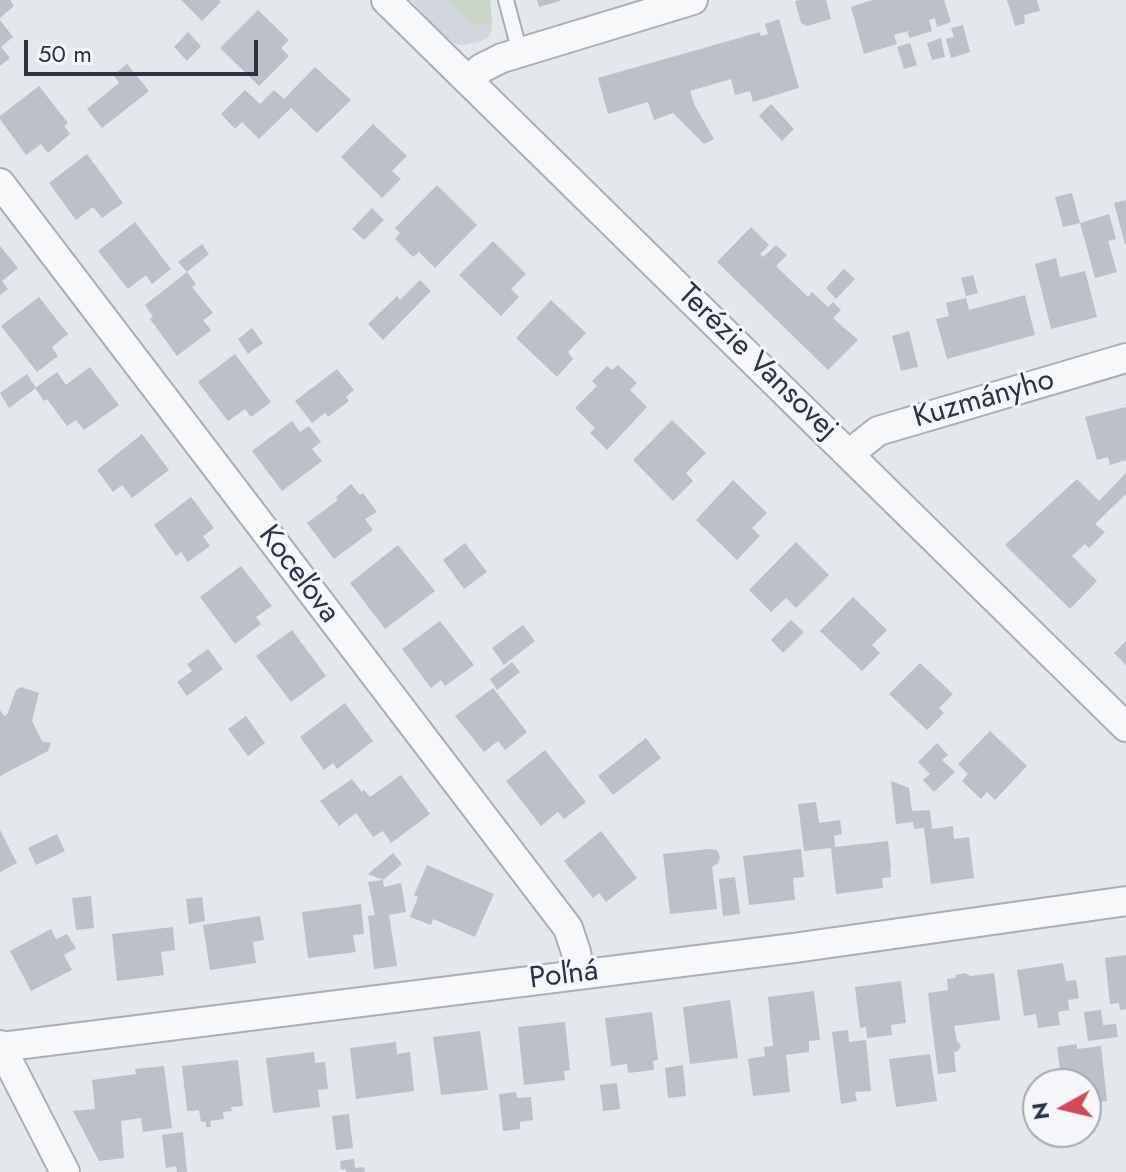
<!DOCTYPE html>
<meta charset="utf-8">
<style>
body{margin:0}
#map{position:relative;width:1126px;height:1172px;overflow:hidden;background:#e4e7ec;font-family:Jost,sans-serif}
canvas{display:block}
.north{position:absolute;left:1022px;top:1068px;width:80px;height:80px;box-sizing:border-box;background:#f4f6f9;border:2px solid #a4a8b1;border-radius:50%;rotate:262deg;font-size:22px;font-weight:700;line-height:32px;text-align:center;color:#2b3445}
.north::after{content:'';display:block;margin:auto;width:28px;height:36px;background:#d1495b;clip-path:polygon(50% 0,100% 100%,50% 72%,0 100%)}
.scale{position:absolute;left:24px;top:40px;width:234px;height:36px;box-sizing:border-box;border:4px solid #2b3445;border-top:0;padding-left:10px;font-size:24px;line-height:28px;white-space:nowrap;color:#2b3445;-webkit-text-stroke:6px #f4f6f9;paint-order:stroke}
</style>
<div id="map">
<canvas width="1126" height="1172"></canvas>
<div class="north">N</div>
<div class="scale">50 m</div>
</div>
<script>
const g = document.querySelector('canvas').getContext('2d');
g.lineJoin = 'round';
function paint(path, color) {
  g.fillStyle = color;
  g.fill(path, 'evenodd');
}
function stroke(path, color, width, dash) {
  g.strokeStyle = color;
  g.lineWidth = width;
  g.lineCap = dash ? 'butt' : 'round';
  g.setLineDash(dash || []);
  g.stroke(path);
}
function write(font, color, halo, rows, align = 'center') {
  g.font = font + ' Jost,sans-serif';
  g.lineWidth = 6;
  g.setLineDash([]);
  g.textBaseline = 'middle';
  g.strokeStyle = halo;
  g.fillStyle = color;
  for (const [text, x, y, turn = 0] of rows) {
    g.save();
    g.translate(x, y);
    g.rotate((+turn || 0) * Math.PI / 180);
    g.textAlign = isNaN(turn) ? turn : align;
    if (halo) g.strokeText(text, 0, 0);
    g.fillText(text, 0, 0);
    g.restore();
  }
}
const built = new Path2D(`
 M411 0H490L492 26 491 32 488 37 479 42 465 45 456 44 440 33Z`);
const green = new Path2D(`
 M448 0H490L492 22 475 25Z`);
const building = new Path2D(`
 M0 0H10L14 6 0 18Z
 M181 0H219L221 2 202 21Z
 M537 0H560V1L539 7Z
 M800 0H826L831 19 807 26 801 23 795 1Z
 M872 0H944L951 22 937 27 935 18 929 20 932 31 909 38 908 31 894 35 897 44 864 54 851 7Z
 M1007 0H1037L1040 11 1024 15 1025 23 1015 26Z
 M258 10 289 40 281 48 289 56 259 86 220 48Z
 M779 19 799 88 753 102 750 91 735 95 731 79 690 91 695 106 714 139 704 144 673 113 654 120 648 102 608 114 598 78 760 32 761 36 768 34 765 24Z
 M0 20 13 37 1 47 10 58 0 66Z
 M963 25 970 52 951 58 946 39 954 37 951 28Z
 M188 32 201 46 187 61 174 47Z
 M941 38 945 57 932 60 927 43Z
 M910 43 917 65 904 69 897 47Z
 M127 64 149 91 102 128 87 109 119 83 113 75Z
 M315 67 351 100 317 133 291 108 259 139 242 122 235 129 221 114 245 90 260 104 274 90 284 99Z
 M39 86 68 123 64 126 70 134 48 153 41 144 26 155 0 119V116Z
 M771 104 794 129 782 141 759 116Z
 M373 124 407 156 392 171 401 179 382 198 341 157Z
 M87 154 123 203 102 218 93 207 76 220 49 183Z
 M437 185 477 225 435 268 419 252 413 257 395 239 400 233 395 228Z
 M1072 193 1080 223 1063 227 1055 197Z
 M1126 200V244H1125L1114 203Z
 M372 208 384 220 364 240 352 229Z
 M1109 214 1116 239 1108 241 1117 272 1095 278 1080 223Z
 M135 222 171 269 152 284 146 275 128 289 98 251Z
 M751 227 769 245 760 254 763 257 776 245 787 255 776 266 808 297 812 292 828 307 833 302 841 310 833 318 858 340 828 370 717 262Z
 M493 241 526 274 511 289 519 297 501 316 459 275Z
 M202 244 209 254 187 272 178 262Z
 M0 246 18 268 2 281 8 289 0 295Z
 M1056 258 1060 277 1085 271 1097 317 1051 329 1035 264Z
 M844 269 855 279 836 299 826 288Z
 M187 272 196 284 192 287 213 313 203 320 211 330 177 356 150 319 153 317 145 305Z
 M973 275 978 293 966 296 961 278Z
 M420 280 431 291 383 340 368 324 397 296 400 300Z
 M1025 295 1035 335 947 359 936 319 949 316 946 303 966 298 969 310Z
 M39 297 68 334 52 347 58 356 37 372 1 326Z
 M551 300 586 333 568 352 573 359 557 377 516 338Z
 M252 328 263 343 248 354 238 339Z
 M909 331 918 367 901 371 892 336Z
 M235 354 271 402 251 417 245 409 228 421 198 382Z
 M618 365 637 383 630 390 647 407 607 450 590 433 595 428 575 408 597 386 592 381 607 366 612 370Z
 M90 367 119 405 84 430 76 420 67 426 47 399 44 401 35 388 57 372 66 385Z
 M337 369 354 390 346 397 349 401 328 417 325 413 312 423 295 401Z
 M27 374 36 388 9 408 0 393Z
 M1126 407V460L1110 465 1108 457 1097 460 1085 417Z
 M672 420 706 453 686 473 693 481 673 501 633 460Z
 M292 421 300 432 309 426 321 442 312 449 322 461 282 491 252 451Z
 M142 434 169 470 132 498 122 485 113 492 97 470Z
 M1126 473V494L1095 524 1105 532 1089 548 1085 544 1072 556 1097 581 1070 609 1005 545 1077 479 1099 501Z
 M733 480 767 513 752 528 760 536 737 560 696 520Z
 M351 484 360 495 363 493 377 512 365 519 373 530 334 559 307 523 338 500 336 497Z
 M191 497 214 528 203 536 210 546 188 562 181 552 176 556 154 525Z
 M796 542 829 575 796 608 786 598 771 612 749 590Z
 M465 543 487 572 464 589 443 560Z
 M398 545 435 591 385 629 350 583Z
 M241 566 272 606 256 617 261 624 235 644 200 597Z
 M853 597 887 630 872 645 880 653 862 671 820 631Z
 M791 620 804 632 783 653 771 640Z
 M440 621 474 665 445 686 441 680 431 688 402 649Z
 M523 625 535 641 504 665 492 648Z
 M292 630 326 676 291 702 256 656Z
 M1126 641V665L1114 653Z
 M208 649 223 669 187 696 177 682 192 671 187 664Z
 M512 662 520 672 497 690 490 679Z
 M920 663 953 694 939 708 944 713 927 730 889 694Z
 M21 687 39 693 32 721 42 741 51 743 48 751 0 776V710L4 716 7 715 16 690Z
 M493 688 527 732 505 750 498 741 484 752 455 716Z
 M345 703 373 741 337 769 333 763 324 770 300 737Z
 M246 716 265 743 248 756 228 729Z
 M990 731 1027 766 995 800 987 792 981 799 962 781 968 774 958 764Z
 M646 738 661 758 613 795 598 776Z
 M937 743 948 755 942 760 955 772 934 792 923 780 930 774 918 762Z
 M545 750 586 802 564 819 558 812 541 826 506 781Z
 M401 775 430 814 391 843 383 831 373 837 356 813 339 826 320 801 352 779 362 792 364 790 370 797Z
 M891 781 909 788 912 811 930 810 932 829 953 826 954 839 969 837 974 878 931 884 924 828 914 829 913 822 896 824Z
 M816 802 819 823 840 820 842 834 834 836 835 847 888 841 891 868H890L891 877 882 878 883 888 836 894 831 848 804 851 798 804Z
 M0 830 17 863 0 872Z
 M601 831 637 878 606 902 599 893 593 898 564 861Z
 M57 834 65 851 36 865 28 848Z
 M710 849 717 850 720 857 718 863 712 867 717 909 670 914 663 854Z
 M801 849 804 877 793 878 795 900 749 905 743 856Z
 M393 853 402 864 383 880 368 874Z
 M427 865 494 894 475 937 433 919 431 925 410 917 418 897 414 895Z
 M735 877 740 914 723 916 719 879Z
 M383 880 384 887 401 883 406 912 389 915 397 966 374 969 368 916 375 915 368 882Z
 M91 896 94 928 76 930 72 898Z
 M202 897 205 921 189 924 186 899Z
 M361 904 364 934 353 935 356 952 308 958 302 912Z
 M260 916 264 940 253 942 256 963 210 970 203 925Z
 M173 927 175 950 161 952 164 975 117 981 112 934Z
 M51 929 56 939 67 934 76 948 64 955 72 970 31 991 10 951Z
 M1126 955V1009L1120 1010 1119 1003 1110 1004 1105 958Z
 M1063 963 1066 981 1076 980 1079 998 1068 1000 1069 1010 1058 1012 1060 1025 1038 1028 1036 1014 1024 1016 1017 970Z
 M965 973 970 976 994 973 1000 1020 954 1026 957 1041 961 1046 958 1051 954 1052 956 1072 938 1074 928 993 948 990 947 979 956 978 955 975Z
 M901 981 906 1023 891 1025 892 1035 867 1038 866 1027 860 1028 855 987Z
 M814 991 820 1040 809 1041V1052L786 1055 790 1092 753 1096 748 1059 765 1056 764 1047 773 1046 768 997Z
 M730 1000 738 1058 690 1064 683 1007Z
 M1101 1010 1103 1025 1116 1024 1118 1037 1088 1041 1084 1012Z
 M652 1012 658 1060 653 1061 654 1070 628 1073 627 1064 611 1066 605 1018Z
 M565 1022 570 1070 564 1071 565 1080 524 1085 518 1027Z
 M848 1030 849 1042 866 1040 871 1091 855 1092 857 1101 841 1104 832 1032Z
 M480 1031 488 1090 441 1095 433 1037Z
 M396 1042 397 1054 410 1052 414 1091 356 1099 350 1048Z
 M1077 1044V1049L1101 1046 1107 1101 1086 1103V1084H1062L1057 1047Z
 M314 1052 315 1063 325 1062 328 1089 318 1090 320 1107 273 1113 266 1058Z
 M930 1054 937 1101 896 1107 889 1059Z
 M238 1060 243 1106 231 1107 232 1111 223 1112 224 1119 210 1121 211 1127H206V1122H201L199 1110 187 1111 182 1066Z
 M683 1065 686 1096 668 1098 665 1068Z
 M164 1066 172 1128 143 1132 141 1118 121 1121 124 1158 99 1161 73 1111 95 1109 92 1080 136 1074 135 1069Z
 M617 1083 620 1109 603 1111 600 1085Z
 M516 1092 517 1098 531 1097 533 1120 520 1122V1129L503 1131 499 1094Z
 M349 1114 353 1148 336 1150 332 1116Z
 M183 1132 187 1172H177L176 1166 166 1168 162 1135Z
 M354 1159 355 1168 364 1167 365 1172H346V1169L341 1170 340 1161Z`);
const lane = new Path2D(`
 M506 0 520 53`);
const street = new Path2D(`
 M386 0 1126 727
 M468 80 482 68 502 58 693 0
 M0 183 568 928 576 952 580 974
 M849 454 878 431 1126 358
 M0 1045 65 1172
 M0 1047 794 948 1126 901`);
const streetNames = [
 ["Terézie Vansovej",757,363,44],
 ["Kuzmányho",984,400,-16],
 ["Koceľova",298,575,53],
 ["Poľná",564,976,-7]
];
paint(built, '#d2d6de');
paint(green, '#c9d6c5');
paint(building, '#bbc0ca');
stroke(lane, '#a9aeb7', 18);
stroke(street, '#a9aeb7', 32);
stroke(lane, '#f7f8fa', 14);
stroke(street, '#f7f8fa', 28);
write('30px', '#2b3445', '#f4f6f9', streetNames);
</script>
